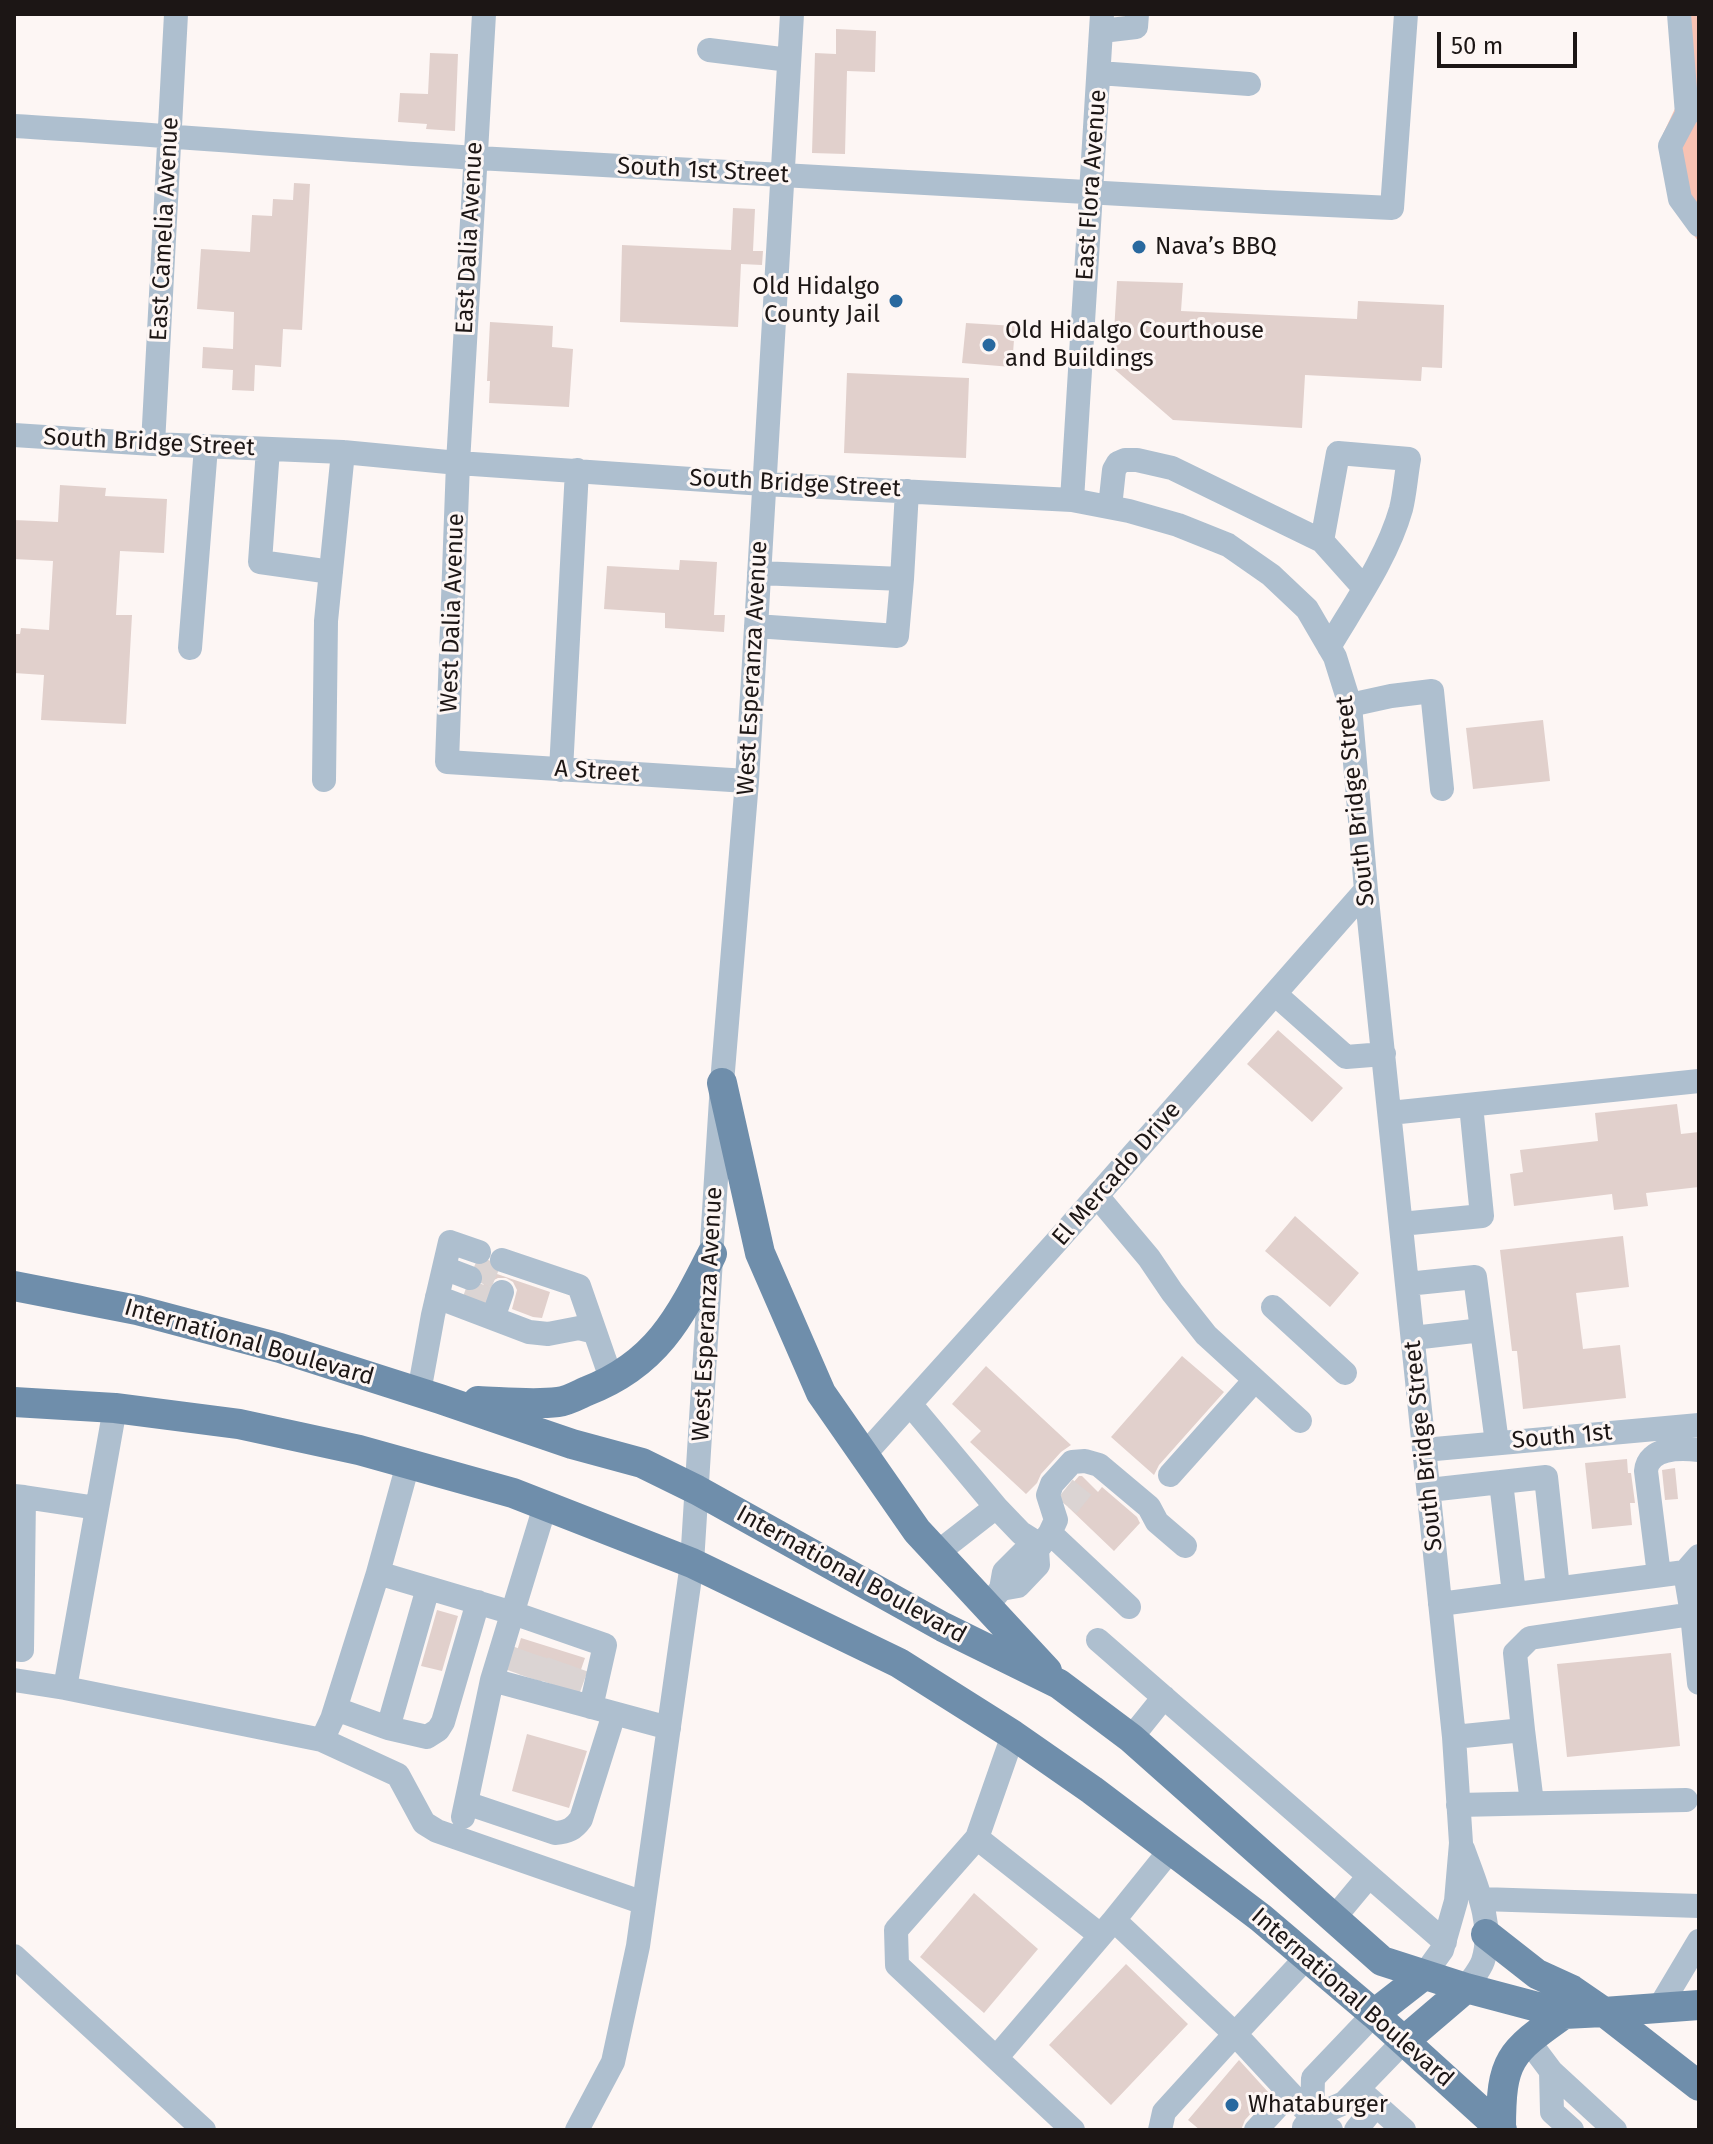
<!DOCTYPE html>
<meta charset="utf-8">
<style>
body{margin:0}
#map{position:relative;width:1713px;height:2144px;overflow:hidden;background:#fdf6f4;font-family:"Fira Sans",sans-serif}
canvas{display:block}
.frame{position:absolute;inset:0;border:16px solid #1c1615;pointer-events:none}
.scale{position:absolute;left:1437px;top:32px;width:140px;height:36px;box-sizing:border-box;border:4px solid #1c1615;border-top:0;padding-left:10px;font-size:24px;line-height:28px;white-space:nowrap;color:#1c1615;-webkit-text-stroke:6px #fdf6f4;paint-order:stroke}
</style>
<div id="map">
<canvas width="1713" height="2144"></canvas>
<div class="frame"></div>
<div class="scale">50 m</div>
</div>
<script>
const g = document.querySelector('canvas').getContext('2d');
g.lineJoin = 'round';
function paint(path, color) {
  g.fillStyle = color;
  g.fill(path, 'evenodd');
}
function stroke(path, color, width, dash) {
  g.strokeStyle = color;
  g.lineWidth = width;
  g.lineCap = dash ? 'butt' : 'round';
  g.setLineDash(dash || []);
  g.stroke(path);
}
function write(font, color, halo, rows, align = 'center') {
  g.font = font + ' "Fira Sans",sans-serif';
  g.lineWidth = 6;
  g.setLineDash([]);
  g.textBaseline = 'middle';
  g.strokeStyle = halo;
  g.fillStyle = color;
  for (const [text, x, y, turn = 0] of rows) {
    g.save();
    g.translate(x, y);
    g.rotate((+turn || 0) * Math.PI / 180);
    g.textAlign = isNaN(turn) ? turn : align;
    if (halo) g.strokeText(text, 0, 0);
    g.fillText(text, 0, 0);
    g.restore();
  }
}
const green = new Path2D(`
 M1690 14H1699V242L1685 224 1663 134 1680 98Z`);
const building = new Path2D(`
 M836 29 876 31 875 72 847 71 845 154 812 153 815 53 836 54Z
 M430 53 458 54 455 131 426 129 427 124 398 122 400 93 428 94Z
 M294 183 310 184 302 330 283 329 281 367 255 365 254 391 232 390 233 370 202 368 203 347 233 349 234 312 197 309 201 249 250 252 252 215 272 216 273 199 293 200Z
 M733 208 755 209 753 251H763L762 265 741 264 738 327 620 322 622 245 731 250Z
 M1117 281 1183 283 1181 311 1357 319 1358 301 1444 305 1442 368 1422 367 1421 381 1305 375 1302 428 1173 420 1112 367Z
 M490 322 553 326 552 347 573 349 569 407 489 403 490 381H487Z
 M966 323 1015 326 1012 367 962 363Z
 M847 373 969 378 966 458 844 453Z
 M60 485 106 488 105 496 167 499 164 553 120 551 116 615H132L126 724 41 720 44 675 14 673V634H20L21 628 49 630 53 561 14 559V520L58 522Z
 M680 560 717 562 714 615H725L724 632 665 628V613L604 609 607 566 679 570Z
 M1543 720 1550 781 1473 789 1466 728Z
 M1278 1030 1343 1088 1312 1122 1247 1064Z
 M1677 1104 1681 1134 1699 1132V1187L1646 1193 1648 1206 1614 1210 1612 1194 1514 1206 1510 1174 1523 1172 1520 1150 1598 1141 1595 1113Z
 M1295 1216 1359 1273 1330 1307 1265 1251Z
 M1623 1236 1629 1287 1576 1293 1583 1349 1620 1345 1626 1398 1523 1409 1517 1351H1512L1500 1250Z
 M488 1264 491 1270 497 1274 550 1292 542 1318 533 1317 512 1309 517 1290 513 1282 506 1278H498L492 1281 484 1299 467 1292 473 1293 480 1289 484 1284 485 1276 479 1267Z
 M1182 1356 1224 1392 1159 1465 1154 1475 1111 1437Z
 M986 1366 1071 1445 1061 1452 1041 1474 1037 1483 1026 1494 970 1442 981 1431 952 1404Z
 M1627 1459 1628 1473H1631L1635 1503H1630L1632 1525 1592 1529 1585 1463Z
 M1675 1468 1678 1499 1665 1500 1662 1470Z
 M1079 1476H1082L1098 1492 1102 1487 1137 1517 1140 1523 1114 1551 1068 1507 1064 1495 1065 1492Z
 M437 1610 458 1616 442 1671 421 1666Z
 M521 1638 585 1658 575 1687 511 1670Z
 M1671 1653 1680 1746 1567 1757 1557 1664Z
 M527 1734 587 1751 569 1808 512 1791Z
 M974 1893 1038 1949 984 2013 920 1957Z
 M1126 1964 1188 2024 1111 2105 1049 2045Z
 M1239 2060 1269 2093 1245 2120 1241 2130H1200L1188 2120Z`);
const minorTunnel = new Path2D(`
 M474 1267 507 1281
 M465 1291 488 1299
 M1067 1506 1087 1481
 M513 1672 525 1639
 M530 1678 541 1644
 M551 1684 563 1651
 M568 1690 580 1657`);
const minor = new Path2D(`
 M484 14 458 463 447 762 747 781
 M1679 14 1687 114
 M1102 31 1136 27 1137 14
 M709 50 789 60
 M1099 73 1249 84
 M1699 107 1687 114 1670 146 1680 199 1699 225
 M14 126C169 135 323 149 478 158 782 177 1087 194 1392 208L1406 14
 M14 435 153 444 343 452 458 463 764 484 1072 500 1129 511 1178 525 1228 545 1271 575 1307 609 1335 657 1350 705 1366 890 1454 1737 1461 1843 1456 1901 1442 1950 1424 1975
 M153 444 176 14
 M268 449 260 562 331 572
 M1072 500 1102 14
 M1110 507 1114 470 1118 463 1125 460H1137L1172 468 1322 541
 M759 573 902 579 907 491
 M756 626 897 636 902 579
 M1329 647C1355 603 1387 558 1401 509 1405 493 1406 475 1409 459L1338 453 1322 541 1364 588
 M190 648 206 447
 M1350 705 1391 696 1432 691 1442 789
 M561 770 577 470
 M324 780 326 621 343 452
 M1275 994 1346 1057 1384 1054
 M1390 1113 1699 1081
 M1097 1196 1149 1258 1172 1292 1206 1335 1300 1421
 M1401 1224 1482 1216 1471 1105
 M502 1260 579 1286 612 1381
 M444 1268 470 1278
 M1407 1284 1475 1277 1497 1443
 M437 1297 529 1332 548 1334 579 1328 595 1332
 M1273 1307 1345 1373
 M493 1318 502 1292
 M1413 1338 1482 1330
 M419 1392 433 1315 450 1242 479 1252
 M910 1404 996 1507 1021 1533 1040 1545
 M1424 1450 1699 1425
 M864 1455 1058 1240 1366 890
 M1170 1475 1255 1380
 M1501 1482 1514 1594
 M1429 1490 1546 1477 1558 1588
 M14 1496 24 1497 22 1650 14 1649
 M24 1497 97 1508
 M545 1506 492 1680 669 1728
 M1050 1533 1129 1607
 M937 1553 996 1507
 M378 1573 408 1464
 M1659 1575 1646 1471C1648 1447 1680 1448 1699 1450
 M1001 1589 1018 1586 1038 1565 1037 1550 1050 1533 1056 1520 1048 1495 1052 1484 1072 1462 1085 1461 1099 1465 1149 1507 1157 1522 1185 1546
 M992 1600 1001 1589 1004 1572 1025 1551 1037 1550
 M1440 1604 1685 1572 1699 1556
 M1692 1614 1699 1683
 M1098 1640 1445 1942
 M14 1680 65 1688 322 1740 398 1775 424 1823 437 1831 644 1903
 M65 1688 115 1408
 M336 1709 388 1728 428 1588
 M388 1728 427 1737 438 1730 443 1722 478 1602
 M1523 1730 1532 1803
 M1454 1737 1523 1730 1515 1653 1530 1638 1692 1614 1685 1572
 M1131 1738 1164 1697
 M322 1740 332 1719 378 1573 513 1613 605 1645 591 1707
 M466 1803 555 1833C568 1832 574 1829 581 1819L614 1714
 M1458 1805 1686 1800
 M463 1817 492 1680
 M977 1838 1100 1935
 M1463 1849C1475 1883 1495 1925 1483 1961 1480 1970 1471 1980 1466 1988
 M1481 1899 1699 1906
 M1334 1918 1369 1876
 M14 1956 204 2130
 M1307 1957 1235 2034 1312 2117 1331 2130
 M1659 2008 1699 1941
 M1527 2039 1551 2071 1615 2130
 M996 2058 897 1965 896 1930 977 1838 1013 1735
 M1551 2071 1552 2112 1572 2130
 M1358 2089 1404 2130
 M1312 2117 1313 2078 1374 2014
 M1304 2127 1312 2117 1344 2103 1404 2041
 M577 2130 613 2062 638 1946 692 1563 722 1083 747 781 792 14
 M1073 2130 996 2058 1114 1920
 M1160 2130 1164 2112 1235 2034 1114 1920 1172 1848
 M1256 2130 1290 2093
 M1356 2130 1376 2105`);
const major = new Path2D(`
 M722 1083 760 1253 821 1393 917 1531 1047 1671
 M14 1286 137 1310 280 1348 440 1399 572 1444 642 1463 697 1490 943 1627 1059 1684 1131 1738 1382 1961 1466 1988 1564 2014 1604 2012 1699 2086
 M478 1401C505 1402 532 1405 558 1402 568 1401 578 1395 587 1391 657 1364 680 1317 712 1254
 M14 1402 115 1408 239 1424 359 1450 513 1493 692 1563 899 1663 1013 1735 1092 1790 1261 1918 1374 2014 1502 2130
 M1486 1934 1537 1974 1572 1990 1604 2012 1699 2005
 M1374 2014 1424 1975
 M1404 2041 1466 1988
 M1501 2129C1501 2059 1509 2053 1564 2014`);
const markers = [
 [1139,247,8,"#29699f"],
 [896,301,8,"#29699f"],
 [989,345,8,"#29699f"],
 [1232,2105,8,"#29699f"]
];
const streetNames = [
 ["South 1st Street",703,171,3],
 ["East Flora Avenue",1092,185,-86],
 ["East Camelia Avenue",165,229,-87],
 ["East Dalia Avenue",470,238,-87],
 ["South Bridge Street",149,443,3],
 ["South Bridge Street",795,484,3],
 ["West Dalia Avenue",453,613,-88],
 ["West Esperanza Avenue",753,668,-87],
 ["A Street",597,772,4],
 ["South Bridge Street",1356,801,-96],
 ["El Mercado Drive",1117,1174,-49],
 ["West Esperanza Avenue",708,1314,-87],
 ["International Boulevard",249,1343,16],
 ["South 1st",1562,1437,-5],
 ["South Bridge Street",1424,1446,-96],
 ["International Boulevard",851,1575,29],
 ["International Boulevard",1352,1998,41]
];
const poiNames = [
 ["Nava’s BBQ",1155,247],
 ["Old Hidalgo",880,287,"right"],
 ["County Jail",880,315,"right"],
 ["Old Hidalgo Courthouse",1005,331],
 ["and Buildings",1005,359],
 ["Whataburger",1248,2105]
];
paint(green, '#f7c2b3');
paint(building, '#e1d0cc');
stroke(minorTunnel, '#dbd4d3', 24, [24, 12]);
stroke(minor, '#aebfcf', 24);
stroke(major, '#6f8eab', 30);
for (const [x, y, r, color] of markers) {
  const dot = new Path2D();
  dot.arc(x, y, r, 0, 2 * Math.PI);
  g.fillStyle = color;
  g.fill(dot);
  stroke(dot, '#fdf6f4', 3);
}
write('24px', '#1c1615', '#fdf6f4', streetNames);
write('24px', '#1c1615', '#fdf6f4', poiNames, 'left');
</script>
